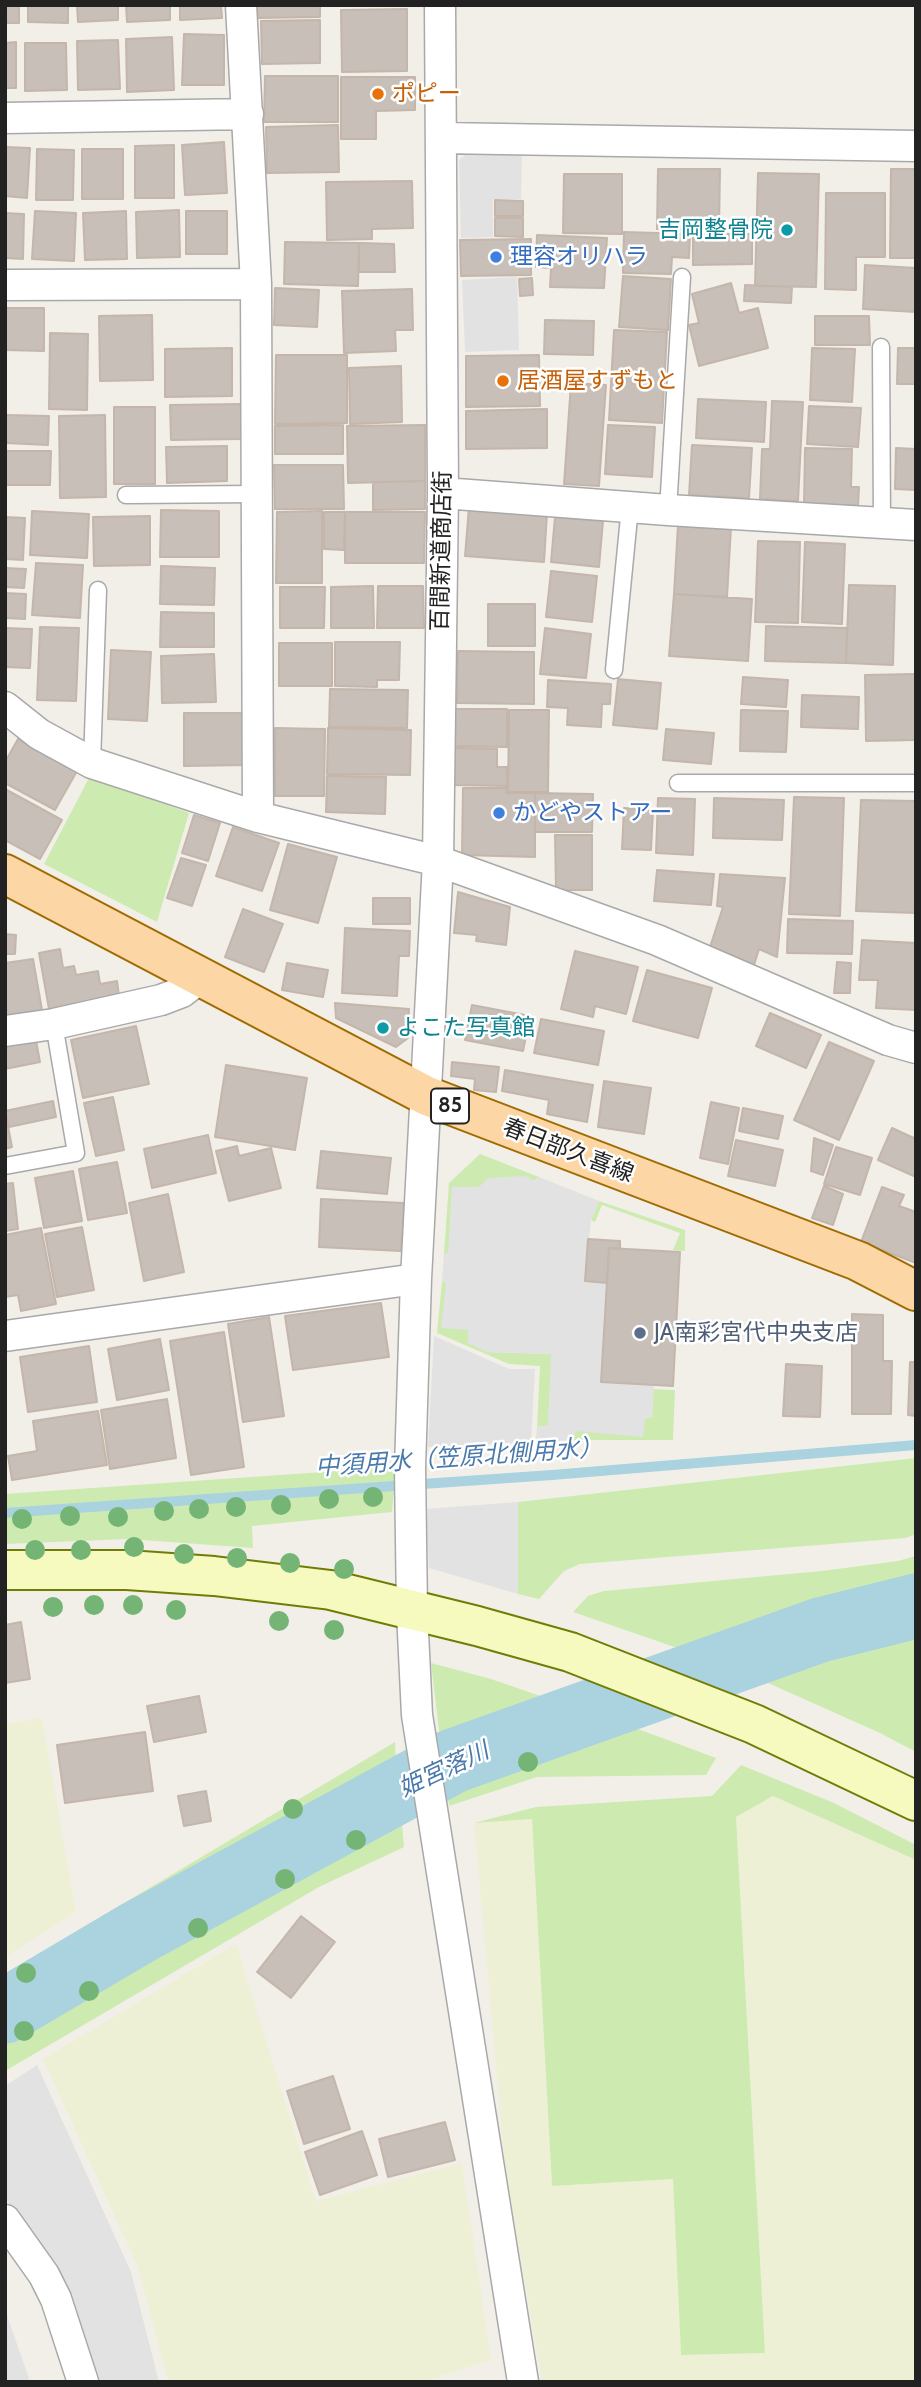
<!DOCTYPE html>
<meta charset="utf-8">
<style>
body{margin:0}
#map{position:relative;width:921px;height:2387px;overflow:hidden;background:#f2efe9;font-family:Cabin,sans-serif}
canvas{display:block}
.frame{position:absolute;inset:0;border:7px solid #222;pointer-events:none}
</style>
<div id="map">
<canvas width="921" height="2387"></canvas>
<div class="frame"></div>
</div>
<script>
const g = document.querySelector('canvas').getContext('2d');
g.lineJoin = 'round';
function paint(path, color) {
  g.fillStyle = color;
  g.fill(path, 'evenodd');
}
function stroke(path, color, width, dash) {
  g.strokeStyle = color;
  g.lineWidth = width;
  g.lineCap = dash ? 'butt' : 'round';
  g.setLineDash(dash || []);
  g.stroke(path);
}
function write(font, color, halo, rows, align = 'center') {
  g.font = font + ' Cabin,"Noto Sans JP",sans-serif';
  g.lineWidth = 5;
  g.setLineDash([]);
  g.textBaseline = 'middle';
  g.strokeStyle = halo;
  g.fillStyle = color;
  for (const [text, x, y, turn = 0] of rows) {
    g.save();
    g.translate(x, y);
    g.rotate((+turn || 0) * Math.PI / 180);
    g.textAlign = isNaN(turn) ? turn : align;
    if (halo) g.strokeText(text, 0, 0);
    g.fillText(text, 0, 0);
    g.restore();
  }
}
const farmland = new Path2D(`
 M42 1718 76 1912 5 1957V1724Z
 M773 1796 916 1860V2382H542L505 2166 474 1823 532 1819 552 2186 673 2179 681 2355 765 2353 736 1817Z
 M236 1944 316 2201 462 2163 491 2360 422 2382H168L138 2267 43 2059Z`);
const grass = new Path2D(`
 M90 776 189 813 157 922 44 864Z
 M480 1154 539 1177 448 1254 444 1253 449 1183Z
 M599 1201 685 1230V1251L673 1250 680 1233 602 1205 595 1222 591 1220Z
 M442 1282H446L468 1330 487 1352 552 1354 548 1426 537 1427 540 1366 509 1364 437 1333Z
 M653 1389 675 1390 673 1440H574L575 1431 652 1417Z
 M916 1458V1534L906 1538 580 1564 564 1571 539 1599 518 1594V1502Z
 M396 1467 392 1512 252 1526 253 1548 128 1539 5 1544V1494Z
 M916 1556V1589L686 1651 573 1612 588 1596 604 1591 822 1571 898 1561Z
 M916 1622V1752L880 1733 748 1674 899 1625Z
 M431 1663 491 1679 558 1702 497 1719 441 1747Z
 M614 1720 716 1758 706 1775 537 1777 449 1806 447 1788C502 1759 555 1737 614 1720Z
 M395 1742 396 1765 189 1884 5 1998V1976L82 1928Z
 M741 1765 834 1803 916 1845V1860L773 1796 736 1817 765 2353 681 2355 673 2179 552 2186 532 1819 474 1823 536 1807 712 1796Z
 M401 1811 404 1847 319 1887 5 2071V2030L228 1900Z`);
const parking = new Path2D(`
 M471 150 522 152 521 199H493V237L461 238 459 160Z
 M517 277 519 350 465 352 462 280Z
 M525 1176 536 1181 539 1177 599 1201 591 1220 585 1281 607 1283 654 1385 652 1417 645 1418 643 1437 575 1431 574 1440 536 1442 537 1427 548 1425 551 1354 487 1352 468 1343V1330L441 1328 446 1283 442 1282 444 1253H448L452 1187H479L488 1178Z
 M434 1336 509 1369H535L531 1442 428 1447Z
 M518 1502V1594L429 1568 426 1509Z
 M37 2065 131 2272 159 2382H93L49 2262 5 2198V2086Z
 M5 2311 6 2312 30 2382H5Z`);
const stream = new Path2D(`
 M5 1513 552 1475 916 1445`);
const river = new Path2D(`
 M5 2011 137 1933 453 1761 820 1630 916 1606`);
const building = new Path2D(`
 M5 5H19V23H5Z
 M28 5H68V23L28 22Z
 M77 5H118V20L78 22Z
 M126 5H170V20L127 22Z
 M180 5H221L222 18 180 20Z
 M257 5H320V17L257 18Z
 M407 9V71L342 72 341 10Z
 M320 20V63L262 64 261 21Z
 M184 34 224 35V85H182Z
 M172 37 174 90 127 92 126 39Z
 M118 40 120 89 78 90 77 41Z
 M16 42V88H5V43Z
 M25 43H66L67 90 25 91Z
 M265 76H338V122H264Z
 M341 77H415V110L376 111V139H341Z
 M338 125 339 172 267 173 266 127Z
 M224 142 227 193 185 195 182 145Z
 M174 145V198H135V146Z
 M5 147 30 148 27 198 5 196Z
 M37 149 74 150 73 200H36Z
 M82 149H123V199H82Z
 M658 169H720L719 230 657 229Z
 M891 169H916V258H890Z
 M758 173 819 174 816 287 755 286Z
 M564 174H622V234L563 233Z
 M412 181 413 228 372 229V239L327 240 326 182Z
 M826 193H885V257H856V290L825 289Z
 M495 200 523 201V216H495Z
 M179 210 180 257 137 258 136 212Z
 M35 211 76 213 74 261 32 259Z
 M126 211 127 259 85 260 83 213Z
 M186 211H227V254H186Z
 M5 213 24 214 23 259 5 258Z
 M495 218H523V237L495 236Z
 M624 232 690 234 689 258 672 257 671 274 623 273Z
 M693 234H752V264L693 265Z
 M537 235 607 238 604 288 550 287 551 268 536 267Z
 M531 239V275L461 276 460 240Z
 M285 242 359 243 358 286 284 284Z
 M359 243 394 244 395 272H359Z
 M865 265 916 268V312L863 309Z
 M623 276 671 279 668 330 619 327Z
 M532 278 533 295 520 296 519 279Z
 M731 283 739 313 758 308 768 348 699 366 689 325 699 323 692 294Z
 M745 285 792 287 791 303 744 301Z
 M275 288 319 290 317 327 274 325Z
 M412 289 413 330H395L396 351 344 353 342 291Z
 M5 308H44V351L5 350Z
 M152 315 153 380 100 381 99 316Z
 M815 316H869L870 345H815Z
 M545 320 594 321 593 355 544 354Z
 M614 330 667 332 662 423 609 420Z
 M50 333 88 334 87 410 49 409Z
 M232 348V396L165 397V349Z
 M812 348 855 349 852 402 810 400Z
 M898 348H916V384H897Z
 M276 355H347V423L275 424Z
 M539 355 540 406 466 407V356Z
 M401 366 402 422 350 424 349 368Z
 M571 383 606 385 599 486 564 484Z
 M698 399 766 402 764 442 696 438Z
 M772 401 803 402 798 501 760 499 762 449H770Z
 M242 404V439L171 440 170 405Z
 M809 406 861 408 858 447 807 444Z
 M114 407H155V484H114Z
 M547 409V448L466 449V411Z
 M5 415 49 416 48 445 5 443Z
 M105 415 106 497 60 498 59 416Z
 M343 425V454H275V426Z
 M425 425V481L348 483 347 426Z
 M608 425 655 427 652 477 605 474Z
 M692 445 752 448 749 498 689 495Z
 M227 446V481L167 483 166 447Z
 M805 448 852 449 851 487H859L858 506 804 505Z
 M896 448 916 449V490L895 489Z
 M5 451H51L50 485H5Z
 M274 465H343L344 509H275Z
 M425 481V509L373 510V482Z
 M469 507 547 513 544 562 465 556Z
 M161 510 219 511V557H160Z
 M32 511 89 514 87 558 30 555Z
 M322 511V583H276L277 512Z
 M324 512H345L344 550 324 549Z
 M345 512H425L424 563H345Z
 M150 516V565L94 566 93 517Z
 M5 517 25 518 23 560 5 559Z
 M555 517 603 521 599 567 551 562Z
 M678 525 731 527 727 597 674 594Z
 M758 541 800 542 798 623 755 622Z
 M805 542 845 544 842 624 802 622Z
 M36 563 83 565 80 618 32 615Z
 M161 566 215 568 214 605 160 604Z
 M5 568 26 569 24 588 5 587Z
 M551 571 597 576 592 622 546 617Z
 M849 585 895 586 893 665 846 663Z
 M373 586 374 628H331V587Z
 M378 586H423L424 628H377Z
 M280 587H325L324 628H280Z
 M5 593 26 594 25 619 5 618Z
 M674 594 752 599 748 661 669 656Z
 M488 604H535V646H488Z
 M161 612 214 613V647H160Z
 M766 626 847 628 846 663 765 661Z
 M40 627 79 628 76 701 37 700Z
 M5 628 32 629 30 668 5 667Z
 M545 628 591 634 586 678 540 674Z
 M335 642H400L399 680H377V687L335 686Z
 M279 643H332V686H279Z
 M111 650 151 652 147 721 108 719Z
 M458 651 534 652V704L457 703Z
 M214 654 216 702 162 703 161 656Z
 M916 674V740L866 741 865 675Z
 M743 677 788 680 786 707 741 704Z
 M618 679 661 683 657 729 613 725Z
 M548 680 611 684 610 704H602L601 727 567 725 568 708 547 707Z
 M330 689 408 690 407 728 329 727Z
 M802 695 859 697 858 729 801 727Z
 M452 709H507V747L452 746Z
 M509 710H549L548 792H508Z
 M741 710 788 711 786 752 740 751Z
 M184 713H248V765L184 766Z
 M275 728 325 729 324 796H275Z
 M328 728 411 730 410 775 327 774Z
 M666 729 714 733 711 764 663 760Z
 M18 739 77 771 55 810 5 783V762Z
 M452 748 497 749V767H507V786L451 785Z
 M327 776 386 777 385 814 326 812Z
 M463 788H507L506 793H535V857L462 855Z
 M5 789 62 820 40 859 5 840Z
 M535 793 593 794 592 832H535Z
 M794 797 844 798 840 916 789 914Z
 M658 798 695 799 693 855 656 853Z
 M714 798 784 800 782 840 713 838Z
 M861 800 916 801V913L856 911Z
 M624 808 653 810 651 850 622 849Z
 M194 815 220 823 208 861 182 853Z
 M233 827 279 843 262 891 216 876Z
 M555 835H592V890H556Z
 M288 844 337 857 318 923 270 910Z
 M181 858 206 865 192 906 167 898Z
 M657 870 714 874 711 905 654 901Z
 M720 874 785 878 777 957 759 949 754 965 710 947 723 907 717 906Z
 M458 892 510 907 506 945 476 941 477 935 454 933Z
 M373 898H410V924H373Z
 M243 909 283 924 264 972 225 957Z
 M788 919 853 921 852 954 787 953Z
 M345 928 410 931 409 956H399L397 996 342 993Z
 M5 934 16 935 15 954H5Z
 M862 940 916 943V1010L876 1008 878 980H859Z
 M60 949 63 968 74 966 76 975 98 971 100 984 117 981 119 996 49 1009 39 953Z
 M575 951 638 967 626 1014 595 1006 593 1017 561 1009Z
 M33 959 42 1010 5 1017V963Z
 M837 962 851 963 850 993H834Z
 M287 963 328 970 323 997 282 990Z
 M647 970 712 988 698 1038 633 1021Z
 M335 1003 409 1009 408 1038 396 1047 336 1018Z
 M472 1005 530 1016 523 1051 465 1040Z
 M770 1013 821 1035 806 1068 756 1046Z
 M541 1019 604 1031 598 1065 534 1053Z
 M136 1026 149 1084 83 1098 71 1040Z
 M35 1035 40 1062 5 1069V1041Z
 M829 1042 874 1061 839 1140 794 1120Z
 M452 1062 499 1067 496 1092 474 1090 475 1079 451 1076Z
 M226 1065 307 1078 295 1150 215 1137Z
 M505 1070 593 1085 587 1122 547 1114 549 1100 502 1091Z
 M604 1081 651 1088 644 1134 598 1127Z
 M113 1097 124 1150 96 1156 84 1103Z
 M53 1101 56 1117 9 1127 5 1111Z
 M711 1102 739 1108 728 1164 700 1158Z
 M743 1108 783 1116 778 1139 739 1131Z
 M5 1111 12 1147 5 1149Z
 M892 1128 916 1139V1177L878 1160Z
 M208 1135 216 1173 152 1188 144 1149Z
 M814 1138 833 1145 823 1175 811 1171Z
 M736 1140 783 1150 775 1186 728 1176Z
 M237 1146 239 1156 271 1148 281 1188 229 1201 216 1151Z
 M836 1147 872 1158 860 1195 824 1184Z
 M321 1151 391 1158 387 1194 317 1188Z
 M117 1162 127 1213 88 1220 79 1169Z
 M73 1171 82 1221 44 1228 35 1178Z
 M13 1183 18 1229 5 1231V1184Z
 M824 1186 843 1194 833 1225 812 1218Z
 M882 1187 904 1195 899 1206 916 1212V1263L861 1242Z
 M168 1194 184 1272 144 1281 129 1203Z
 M321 1199 404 1203 401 1251 319 1247Z
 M82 1227 94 1290 57 1297 45 1234Z
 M41 1228 56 1304 21 1311 18 1295 5 1297V1235Z
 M588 1239 620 1241V1249L609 1248 607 1283 585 1281Z
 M609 1248 680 1252 673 1386 601 1382Z
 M381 1303 389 1357 293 1370 285 1316Z
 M852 1314 883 1315V1361H892L891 1414H852Z
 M269 1317 284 1416 243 1422 228 1324Z
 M224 1332 244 1467 191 1475 170 1341Z
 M160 1339 169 1390 117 1400 108 1349Z
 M89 1346 97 1402 28 1412 20 1357Z
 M910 1362H916V1416L908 1415Z
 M786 1364 822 1366 820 1417 783 1416Z
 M167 1399 176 1458 110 1469 101 1410Z
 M98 1411 107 1465 12 1480 8 1456 37 1451 33 1421Z
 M21 1622 30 1679 5 1683V1625Z
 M199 1696 206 1732 154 1742 147 1706Z
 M145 1732 153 1791 65 1803 57 1745Z
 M206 1791 211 1821 184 1826 178 1796Z
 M301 1916 335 1942 291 1998 257 1972Z
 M333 2076 350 2129 304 2144 287 2091Z
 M445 2122 455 2160 388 2177 379 2139Z
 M362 2131 377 2175 320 2195 305 2152Z`);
const lane = new Path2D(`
 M881 347 882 523
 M126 495 258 494
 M668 510 682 277
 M614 670 630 507
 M92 763 98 590
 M678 783H916
 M5 1166 76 1153 54 1024`);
const street = new Path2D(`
 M241 5 256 284 258 817
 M440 5 443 493 438 861 416 1279 410 1468 412 1612 417 1715 523 2382
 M5 118 248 114
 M442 138 916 146
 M5 285 256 284
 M443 493 668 510 916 525
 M5 707 39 734 92 763 258 817 438 861 657 940 888 1040 916 1048
 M5 1031 54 1024 161 1000 182 992 200 978
 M5 1336 416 1279
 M5 2220 44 2275 56 2299 83 2382`);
const secondary = new Path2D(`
 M5 1570H127L214 1576 331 1590 477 1626 570 1652 754 1724 916 1801`);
const primary = new Path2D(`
 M5 874 427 1096 858 1261 916 1291`);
const trees = [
 [373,1497],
 [329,1499],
 [281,1505],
 [236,1507],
 [199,1509],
 [164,1511],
 [70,1516],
 [118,1517],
 [22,1519],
 [134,1547],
 [35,1550],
 [81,1550],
 [184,1554],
 [237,1558],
 [290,1563],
 [344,1569],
 [94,1605],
 [133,1605],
 [53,1607],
 [176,1610],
 [279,1621],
 [334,1630],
 [528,1762],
 [293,1809],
 [356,1840],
 [285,1879],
 [198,1928],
 [26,1973],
 [89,1991],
 [24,2031]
];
const markers = [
 [378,94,7,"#e8710a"],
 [787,230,7,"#0f9aa8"],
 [496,257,7,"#3f7fe0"],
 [503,381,7,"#e8710a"],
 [499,813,7,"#3f7fe0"],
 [383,1028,7,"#0f9aa8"],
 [640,1333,7,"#5c6f8a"]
];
const shields = [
 [450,1106,38]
];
const shieldNames = [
 ["85",450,1106]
];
const foodNames = [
 ["ポピー",392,94],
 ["居酒屋すずもと",517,381]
];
const cultureNames = [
 ["吉岡整骨院",773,230],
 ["よこた写真館",397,1028,"left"]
];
const shopNames = [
 ["理容オリハラ",510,257],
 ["かどやストアー",513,813]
];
const streetNames = [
 ["百間新道商店街",442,551,-89],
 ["春日部久喜線",568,1151,21]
];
const serviceNames = [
 ["JA南彩宮代中央支店",654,1333]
];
const waterNames = [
 ["中須用水（笠原北側用水）",459,1458,-4],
 ["姫宮落川",444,1770,-25]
];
paint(farmland, '#eef0d5');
paint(grass, '#cdebb0');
paint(parking, '#e2e2e2');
stroke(stream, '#aad3df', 10);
stroke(river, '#aad3df', 65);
paint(building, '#c7bfb8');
stroke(building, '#c4b6ab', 2);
stroke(lane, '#a9a9a9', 19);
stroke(street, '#a9a9a9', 33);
stroke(secondary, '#707d05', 42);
stroke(primary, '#a06b00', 42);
stroke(lane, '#fff', 16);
stroke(street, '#fff', 30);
stroke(secondary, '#f7fabf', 38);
stroke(primary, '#fcd6a4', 38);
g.fillStyle = '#74b475';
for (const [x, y] of trees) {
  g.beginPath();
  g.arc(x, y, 10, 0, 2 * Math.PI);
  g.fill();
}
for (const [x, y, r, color] of markers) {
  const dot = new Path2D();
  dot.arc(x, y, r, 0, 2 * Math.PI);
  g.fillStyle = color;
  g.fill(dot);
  stroke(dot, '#fff', 2.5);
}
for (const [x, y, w] of shields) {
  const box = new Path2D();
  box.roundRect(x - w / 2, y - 17.5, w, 35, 5);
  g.fillStyle = '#fff';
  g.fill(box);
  stroke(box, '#222', 2);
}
write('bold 21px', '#222', null, shieldNames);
write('23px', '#c56008', '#fff', foodNames, 'left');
write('23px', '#0d838f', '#fff', cultureNames, 'right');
write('23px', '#366cbe', '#fff', shopNames, 'left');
write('23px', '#222', '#fff', streetNames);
write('23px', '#4e5e75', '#fff', serviceNames, 'left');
write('italic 24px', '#4a7aab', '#fff', waterNames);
</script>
